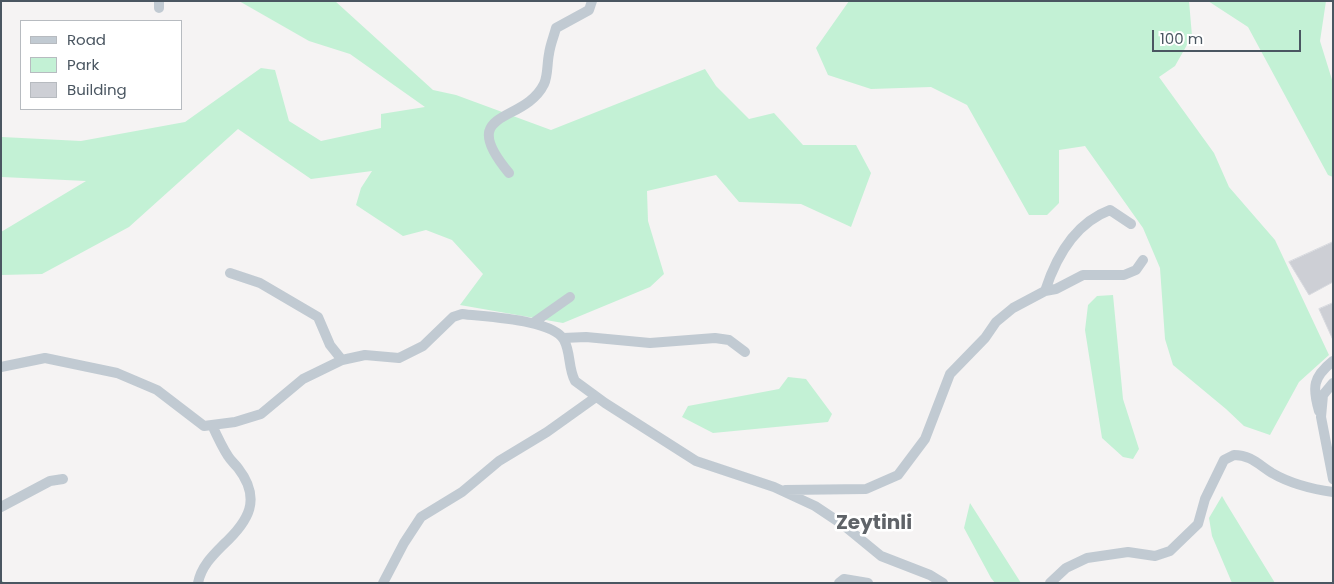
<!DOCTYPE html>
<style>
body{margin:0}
#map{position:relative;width:1334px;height:584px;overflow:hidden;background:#f5f3f3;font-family:Poppins,sans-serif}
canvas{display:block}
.frame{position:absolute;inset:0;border:2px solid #4a5661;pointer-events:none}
.legend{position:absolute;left:20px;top:20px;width:162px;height:90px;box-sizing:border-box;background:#fff;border:1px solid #b7bbc0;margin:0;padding:6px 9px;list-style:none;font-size:15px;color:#4a5661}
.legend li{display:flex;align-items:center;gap:10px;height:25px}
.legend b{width:25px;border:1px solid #b7bbc0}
.scale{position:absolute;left:1152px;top:30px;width:149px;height:22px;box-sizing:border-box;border:2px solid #4a5661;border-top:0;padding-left:6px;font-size:15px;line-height:18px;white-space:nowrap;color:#4a5661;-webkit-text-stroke:4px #fff;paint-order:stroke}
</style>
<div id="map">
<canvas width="1334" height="584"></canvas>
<div class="frame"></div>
<ul class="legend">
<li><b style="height:6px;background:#c1cad2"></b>Road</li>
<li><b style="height:14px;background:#c3f1d5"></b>Park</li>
<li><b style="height:14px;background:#cdcfd5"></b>Building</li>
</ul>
<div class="scale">100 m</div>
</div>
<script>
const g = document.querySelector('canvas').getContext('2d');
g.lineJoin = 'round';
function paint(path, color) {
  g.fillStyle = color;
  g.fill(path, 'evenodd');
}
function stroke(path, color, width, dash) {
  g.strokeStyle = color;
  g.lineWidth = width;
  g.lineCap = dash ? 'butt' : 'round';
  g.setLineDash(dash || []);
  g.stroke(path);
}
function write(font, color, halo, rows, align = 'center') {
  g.font = font + ' Poppins,sans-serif';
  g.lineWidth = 5;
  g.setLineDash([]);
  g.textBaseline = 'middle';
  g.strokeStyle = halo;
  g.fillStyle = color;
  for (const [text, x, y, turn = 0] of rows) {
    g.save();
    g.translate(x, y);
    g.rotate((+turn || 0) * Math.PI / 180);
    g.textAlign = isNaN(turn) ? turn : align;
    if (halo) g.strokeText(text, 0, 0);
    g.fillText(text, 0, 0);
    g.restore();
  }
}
const green = new Path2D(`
 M239 1H335L433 90 456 95 551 130 705 69 716 86 749 119 774 113 803 145H856L871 173 851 227 801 204 739 202 716 175 647 191 648 221 664 274 650 287 563 323 460 305 483 274 452 240 426 230 403 236 356 205 361 188 372 171 311 179 238 129 129 227 42 274 1 275V232L86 181 2 177V137L81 141 185 122 261 68 275 70 289 121 321 141 381 128V114L425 107 350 54 309 41Z
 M849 1H1189L1192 36 1175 66 1159 77 1214 153 1229 187 1275 240 1329 355 1299 382 1270 435 1244 426 1226 409 1173 365 1165 339 1160 268 1143 228 1085 146 1059 150V203L1047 215H1029L967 105 931 87 871 89 828 75 816 48Z
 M1208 1H1326L1320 41 1333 83V177L1328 175 1248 27Z
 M1113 295 1123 399 1139 449 1133 459 1123 457 1102 438 1085 330 1088 305 1097 296Z
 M788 377 806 379 832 414 828 422 713 433 682 417 688 406 779 389Z
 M1222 496 1226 503 1275 583H1232L1212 536 1209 518Z
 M970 503 1021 583H995L991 578 964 528Z`);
const building = new Path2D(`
 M1333 242V282L1309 295 1289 262Z
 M1333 303V340L1319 309Z`);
const path = new Path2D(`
 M1 582 3 583`);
const minor = new Path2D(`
 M159 8V1
 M509 173C455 108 524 125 544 84 548 76 547 63 549 54 550 45 554 36 556 28L589 10 592 1
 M230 273 260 283 318 317 330 345 342 360
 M1045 291C1056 257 1075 223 1110 210L1131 224
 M533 323 570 297
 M563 338 586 337 650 343 715 338 729 340 745 352
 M1 367 45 358 117 373 157 390 204 426 235 422 261 414 303 379 342 360 365 355 399 358 423 346 453 317 462 314C485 317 553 319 564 340 571 353 568 368 575 381L605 403 696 461 774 487 815 506 842 524 881 556 930 575 943 583
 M1333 383 1323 395 1321 417 1333 479
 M1319 411C1312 387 1313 377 1333 361
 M785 490 866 489 898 475 925 439 950 374 985 338 996 322 1013 308 1045 291 1056 289 1083 275H1124L1136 270 1143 260
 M1 507 50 481 63 479
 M198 583C201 567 212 556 223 545 249 521 262 499 238 468 235 464 231 461 228 456 222 447 217 436 212 425
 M383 583 404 543 421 517 462 492 499 461 547 432 596 397
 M839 583 844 579 868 583
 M1050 583 1066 568 1087 558 1128 552 1155 556 1170 551 1198 524 1205 499 1224 460 1234 455C1251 455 1259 465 1272 473 1291 484 1311 489 1333 492`);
const districtNames = [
 ["Zeytinli",874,524]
];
paint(green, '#c3f1d5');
paint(building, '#cdcfd5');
stroke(building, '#d7d9de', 1);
stroke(path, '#7ad0a6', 2, [4, 2.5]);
stroke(minor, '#c1cad2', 10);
write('bold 20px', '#5f6368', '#fff', districtNames);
</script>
